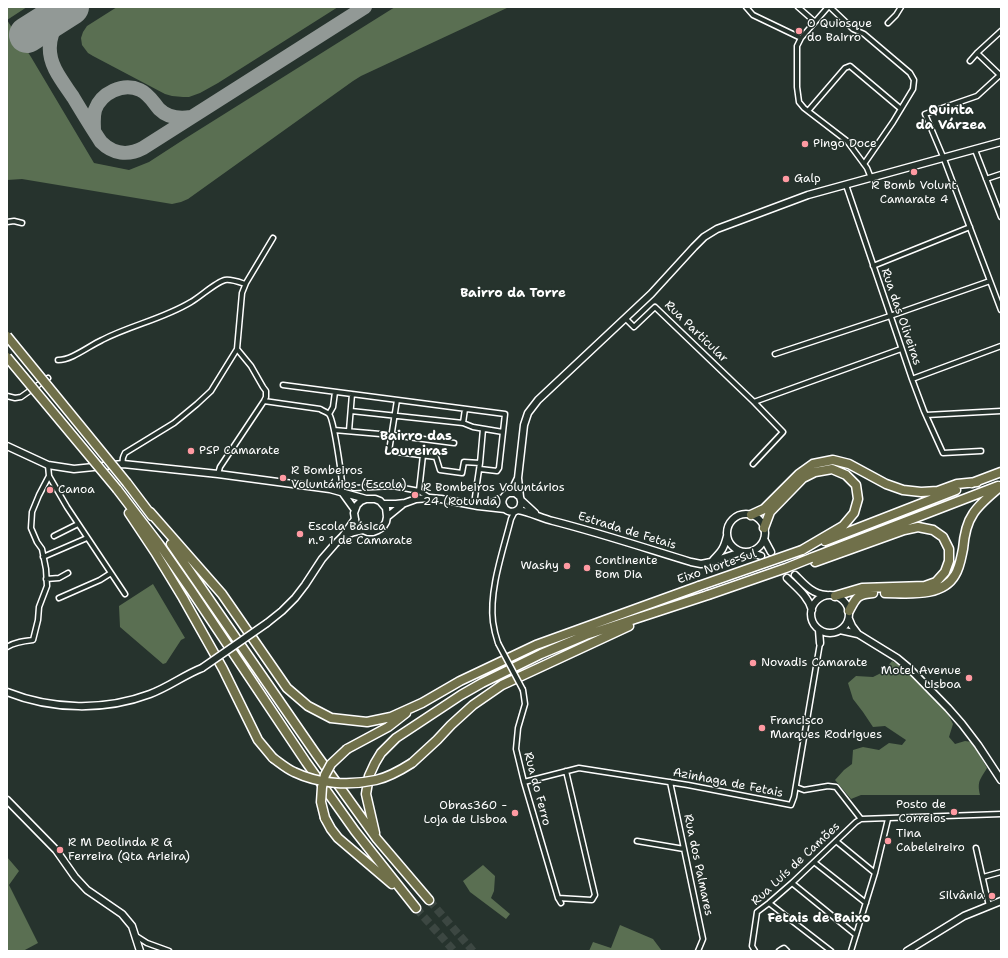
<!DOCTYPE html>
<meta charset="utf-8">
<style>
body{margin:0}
#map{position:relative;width:1008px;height:958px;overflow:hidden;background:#26332d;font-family:"Shantell Sans",sans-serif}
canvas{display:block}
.frame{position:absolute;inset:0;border:8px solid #fff;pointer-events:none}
</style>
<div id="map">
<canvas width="1008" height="958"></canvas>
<div class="frame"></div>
</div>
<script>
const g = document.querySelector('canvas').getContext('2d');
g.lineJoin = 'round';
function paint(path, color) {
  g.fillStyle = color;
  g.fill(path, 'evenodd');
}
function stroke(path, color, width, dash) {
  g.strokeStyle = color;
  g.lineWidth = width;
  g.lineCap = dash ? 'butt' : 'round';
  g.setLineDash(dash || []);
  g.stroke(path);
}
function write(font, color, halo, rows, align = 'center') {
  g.font = font + ' "Shantell Sans",sans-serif';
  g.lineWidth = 3;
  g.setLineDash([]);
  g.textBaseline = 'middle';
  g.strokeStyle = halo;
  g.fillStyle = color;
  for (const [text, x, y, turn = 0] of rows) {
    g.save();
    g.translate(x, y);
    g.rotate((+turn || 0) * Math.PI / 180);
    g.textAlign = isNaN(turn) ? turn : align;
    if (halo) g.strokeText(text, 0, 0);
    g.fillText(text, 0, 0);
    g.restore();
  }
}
const green = new Path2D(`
 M7 7H27L7 20 31 57 94 163 129 170 149 162 186 138 395 7H509L361 76 353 81 188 199 181 202 172 204 22 179 7 180Z
 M117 7H338L218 83 200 93 189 97H183L172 96 165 94 93 56 88 53 82 45 81 38 83 32 87 26Z
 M153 584 185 638 181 640 166 663 163 664 120 627 119 606Z
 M892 661 910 671 947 712 953 724 949 737 955 744 965 741 972 742 987 768C980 780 977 781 980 795H861L851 799 835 780 844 770 852 764 853 750 863 747 879 750 889 743 902 745 906 740 885 726 873 727 863 712 853 699 848 683 856 676 873 677 883 672Z
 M7 857 19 871 9 885 38 943 23 951H7Z
 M483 865 495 876 494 891 491 898 510 914 506 919 470 892 463 881Z
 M620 925 653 939 662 951H589L593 942 611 948Z`);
const taxiway = new Path2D(`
 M73 7C53 22 43 45 55 69 60 79 67 88 73 97 82 112 91 127 101 142 113 154 128 156 143 148L365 7
 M94 131C94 124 93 117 95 110 101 93 123 82 140 90 149 94 153 102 159 109 168 118 179 119 191 117`);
const runway = new Path2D(`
 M27 35 71 7`);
const secondaryTunnel = new Path2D(`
 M771 552 795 575
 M761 556 766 559 787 578`);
const highwayTunnel = new Path2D(`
 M429 900 473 951
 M416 908 454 951`);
const street = new Path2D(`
 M746 7 753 15 801 38
 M798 7 815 22
 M828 7 801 38 797 46V87L799 102 804 108 847 141 867 168 871 178
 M830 7 853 29 864 34 910 73 914 80 913 89 893 122 864 164
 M888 23 896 15 901 7
 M977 53 1001 76
 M970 61 977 53 1001 31
 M1000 75 977 96 925 114 944 159 1001 310
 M808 111 845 68 850 66 901 109
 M975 150 1001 217
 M986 179 1001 174
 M846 185 912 379 924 411 943 453 981 451
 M7 222 14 221 22 223
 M873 266 970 227
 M625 318 634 327 655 307 754 402 783 432 753 464
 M775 354 890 316 990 281
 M58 360C72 360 89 346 102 340 131 325 163 319 191 302 200 297 216 282 225 280 231 279 239 282 245 284
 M912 379 1001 346
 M283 385 505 414 499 468 497 471 480 469
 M7 396 15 398 21 397 48 378
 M397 400 389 451 436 457 440 470 462 473 464 462 480 463
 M264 401 320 409C323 411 327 412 329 414 334 420 341 472 342 483V492
 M754 402 901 349
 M351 411 463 423 473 427 503 432
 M329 414 333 407 335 392
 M926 415 1001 411
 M463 423 465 409
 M334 430 392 435 454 443
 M349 431 352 394
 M123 464C122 459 123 457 125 453L174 423 197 404 211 391 237 349 242 293 246 283 273 238
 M48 465 49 476 67 507 125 594
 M218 474 220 467 264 401 266 397V391L263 387 251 366 237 349
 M354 488 393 486 419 491 430 498
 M419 491 423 455
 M475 497 480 463 483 429
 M54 536 78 524
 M43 557 87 538
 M46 579 59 578 68 573
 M59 598 100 580 111 573
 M498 643C496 637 494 629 493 622 489 590 503 551 511 519L515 511
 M7 647C15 642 24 641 33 640L38 620 39 607 47 586 46 569 42 549 37 542 31 528 32 512 39 495 49 476
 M523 690 525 704 518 728 516 749 524 782 558 898 561 903
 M524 782 579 768 688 785 791 805 794 797 820 643
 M670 782 703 939 698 951
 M796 787 804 790 828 786 836 787 861 819
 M637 841 684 849
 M836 841 875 873
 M976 848 989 906
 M814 862 866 903
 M983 877 1001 872
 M792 883 856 935
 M558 898 592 900 595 895 566 771
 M769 903 831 951
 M136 936 147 943 169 951
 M755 951 752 946 757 912 769 903 792 883 856 822 861 819 1001 814
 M779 951 782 949 784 948 787 951
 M851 951 875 873 888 819`);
const secondary = new Path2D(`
 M7 446 48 465 74 469 123 464 218 474 330 489 366 499H375L380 501 386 508 387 517 386 522 383 527 378 530 373 532H368L363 530 356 524 355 519 354 513 357 505 361 501 366 499
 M342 492 355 510
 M508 493H515L520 497C526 512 507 517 503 505 502 503 502 501 503 499 504 495 507 494 510 492 513 488 516 483 518 478
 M520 497 518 478 524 425 528 413 538 400 651 294 694 247 704 237 717 229 808 195 1001 142
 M522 501 535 513
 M383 504H396L405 503 416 499 430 498 441 499 478 506 505 509
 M485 506 503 498
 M518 510C530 512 541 518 553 521 600 533 645 548 691 562L701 564 711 562 741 552
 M727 533a19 19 0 1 1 38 0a19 19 0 1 1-38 0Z
 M387 517 403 504
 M343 536 354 532 363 530
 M764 539 771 552
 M750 552 761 556
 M713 560C722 551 724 548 727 536
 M795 575C804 584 812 594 826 595
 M787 578C797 588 808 596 812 610
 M811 614a19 19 0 1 1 38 0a19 19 0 1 1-38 0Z
 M849 619 852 626 858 634
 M267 623 282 611 295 598 305 585 322 559 335 544 343 536 355 519
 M819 630 820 643
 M840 630 858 634 897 658 909 668 948 708 962 724 978 745 1001 780
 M7 692C52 710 105 711 150 694 169 687 184 675 202 668
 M7 800 56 850 75 877 87 890 122 914 132 926 140 951
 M907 951 964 916 1001 901`);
const highway = new Path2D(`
 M127 483 152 516
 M972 483 1001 472
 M117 489 159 544 191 590 306 762 355 831 416 908
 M150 512 222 594 287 688 308 706 331 718 367 722 391 717 422 703 460 681 536 645 699 586
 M129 513 155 552 183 598 223 669 258 740 273 758
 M751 515 764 509 799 474 813 464 833 460 849 464 886 484 903 490 921 492 938 491 957 484 977 482
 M764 528 770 512 803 478 815 472 832 469 846 475 856 485 858 499 854 513 843 526 802 550
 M825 541 956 490
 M171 544 316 754 377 839 429 900
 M811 558 998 486
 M815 562 904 530 918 527 933 530 943 537 949 549V561L945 572 936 582 925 586 862 588 835 596
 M885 593C907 593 942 598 955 575 960 567 961 558 963 549 964 537 966 524 973 514 979 504 992 494 1001 486
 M849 611C856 598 857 594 873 593
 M347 749 388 727 406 713
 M412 763 437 740 451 725 473 705 502 685 629 626
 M325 818 331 829 338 838 392 884
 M375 833 366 794 369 776 375 763 381 753 396 738 461 695 482 683 541 654 586 635 708 595`);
const streetBridge = new Path2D(`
 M498 643 523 690`);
const secondaryBridge = new Path2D(`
 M202 668 267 623`);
const highwayBridge = new Path2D(`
 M7 336 127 483
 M7 357 117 489
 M699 586 802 550
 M708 595 786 568 811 558
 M273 758C280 763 287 769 294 772 319 784 349 786 376 780 389 777 401 770 412 763
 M325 818 321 802 322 787 325 775 331 764 347 749`);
const markers = [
 [799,31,4,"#ff9aa2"],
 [805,144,4,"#ff9aa2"],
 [914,172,4,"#ff9aa2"],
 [786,179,4,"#ff9aa2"],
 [191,451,4,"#ff9aa2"],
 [283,478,4,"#ff9aa2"],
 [50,490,4,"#ff9aa2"],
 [415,495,4,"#ff9aa2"],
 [300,534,4,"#ff9aa2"],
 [567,566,4,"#ff9aa2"],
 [587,568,4,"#ff9aa2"],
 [753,663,4,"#ff9aa2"],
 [969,678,4,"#ff9aa2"],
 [762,728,4,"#ff9aa2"],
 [954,812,4,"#ff9aa2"],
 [515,813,4,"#ff9aa2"],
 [888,841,4,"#ff9aa2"],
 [60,850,4,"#ff9aa2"],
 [992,896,4,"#ff9aa2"]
];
const poiNames = [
 ["O Quiosque",807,24],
 ["do Bairro",807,38],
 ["Pingo Doce",813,144],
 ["Galp",794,179],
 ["R Bomb Volunt",914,186,"center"],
 ["Camarate 4",914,200,"center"],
 ["PSP Camarate",199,451],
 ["R Bombeiros",291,471],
 ["Voluntários (Escola)",291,485],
 ["R Bombeiros Voluntários",423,488],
 ["24 (Rotunda)",423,502],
 ["Canoa",58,490],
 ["Escola Básica",308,527],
 ["n.º 1 de Camarate",308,541],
 ["Continente",595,561],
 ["Bom Dia",595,575],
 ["Washy",559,566,"right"],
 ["Novadis Camarate",761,663],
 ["Motel Avenue",961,671,"right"],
 ["Lisboa",961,685,"right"],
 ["Francisco",770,721],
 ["Marques Rodrigues",770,735],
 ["Posto de",946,805,"right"],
 ["Correios",946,819,"right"],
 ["Obras360 -",507,806,"right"],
 ["Loja de Lisboa",507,820,"right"],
 ["Tina",896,834],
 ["Cabeleireiro",896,848],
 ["R M Deolinda R G",68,843],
 ["Ferreira (Qta Arieira)",68,857],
 ["Silvânia",984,896,"right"]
];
const streetNames = [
 ["Rua das Oliveiras",901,317,71],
 ["Rua Particular",696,332,44],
 ["Estrada de Fetais",627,531,17],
 ["Eixo Norte-Sul",717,567,-19],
 ["Azinhaga de Fetais",728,783,11],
 ["Rua do Ferro",537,789,75],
 ["Rua Luís de Camões",796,864,-43],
 ["Rua dos Palmares",698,865,78]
];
const neighbourhoodNames = [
 ["Quinta",951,111],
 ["da Várzea",951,126],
 ["Bairro da Torre",513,294],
 ["Bairro das",416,437],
 ["Loureiras",416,452],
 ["Fetais de Baixo",819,919]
];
paint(green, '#5a6f52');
stroke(taxiway, '#929996', 14);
stroke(runway, '#929996', 36);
stroke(secondaryTunnel, '#3c4742', 6, [6, 3]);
stroke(highwayTunnel, '#3c4742', 8, [8, 4]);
stroke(street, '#fff', 7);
stroke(secondary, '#fff', 9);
stroke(highway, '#fff', 11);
stroke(street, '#26332d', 4);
stroke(secondary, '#26332d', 6);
stroke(highway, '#70704a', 8);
stroke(streetBridge, '#fff', 7, []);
stroke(secondaryBridge, '#fff', 9, []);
stroke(highwayBridge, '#fff', 11, []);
stroke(streetBridge, '#26332d', 4);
stroke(secondaryBridge, '#26332d', 6);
stroke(highwayBridge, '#70704a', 8);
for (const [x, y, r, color] of markers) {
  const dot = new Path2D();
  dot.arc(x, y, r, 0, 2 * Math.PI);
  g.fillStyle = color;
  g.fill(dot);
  stroke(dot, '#26332d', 1.5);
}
write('12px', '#fff', '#26332d', poiNames, 'left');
write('12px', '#fff', '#26332d', streetNames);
write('bold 13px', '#fff', '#26332d', neighbourhoodNames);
</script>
